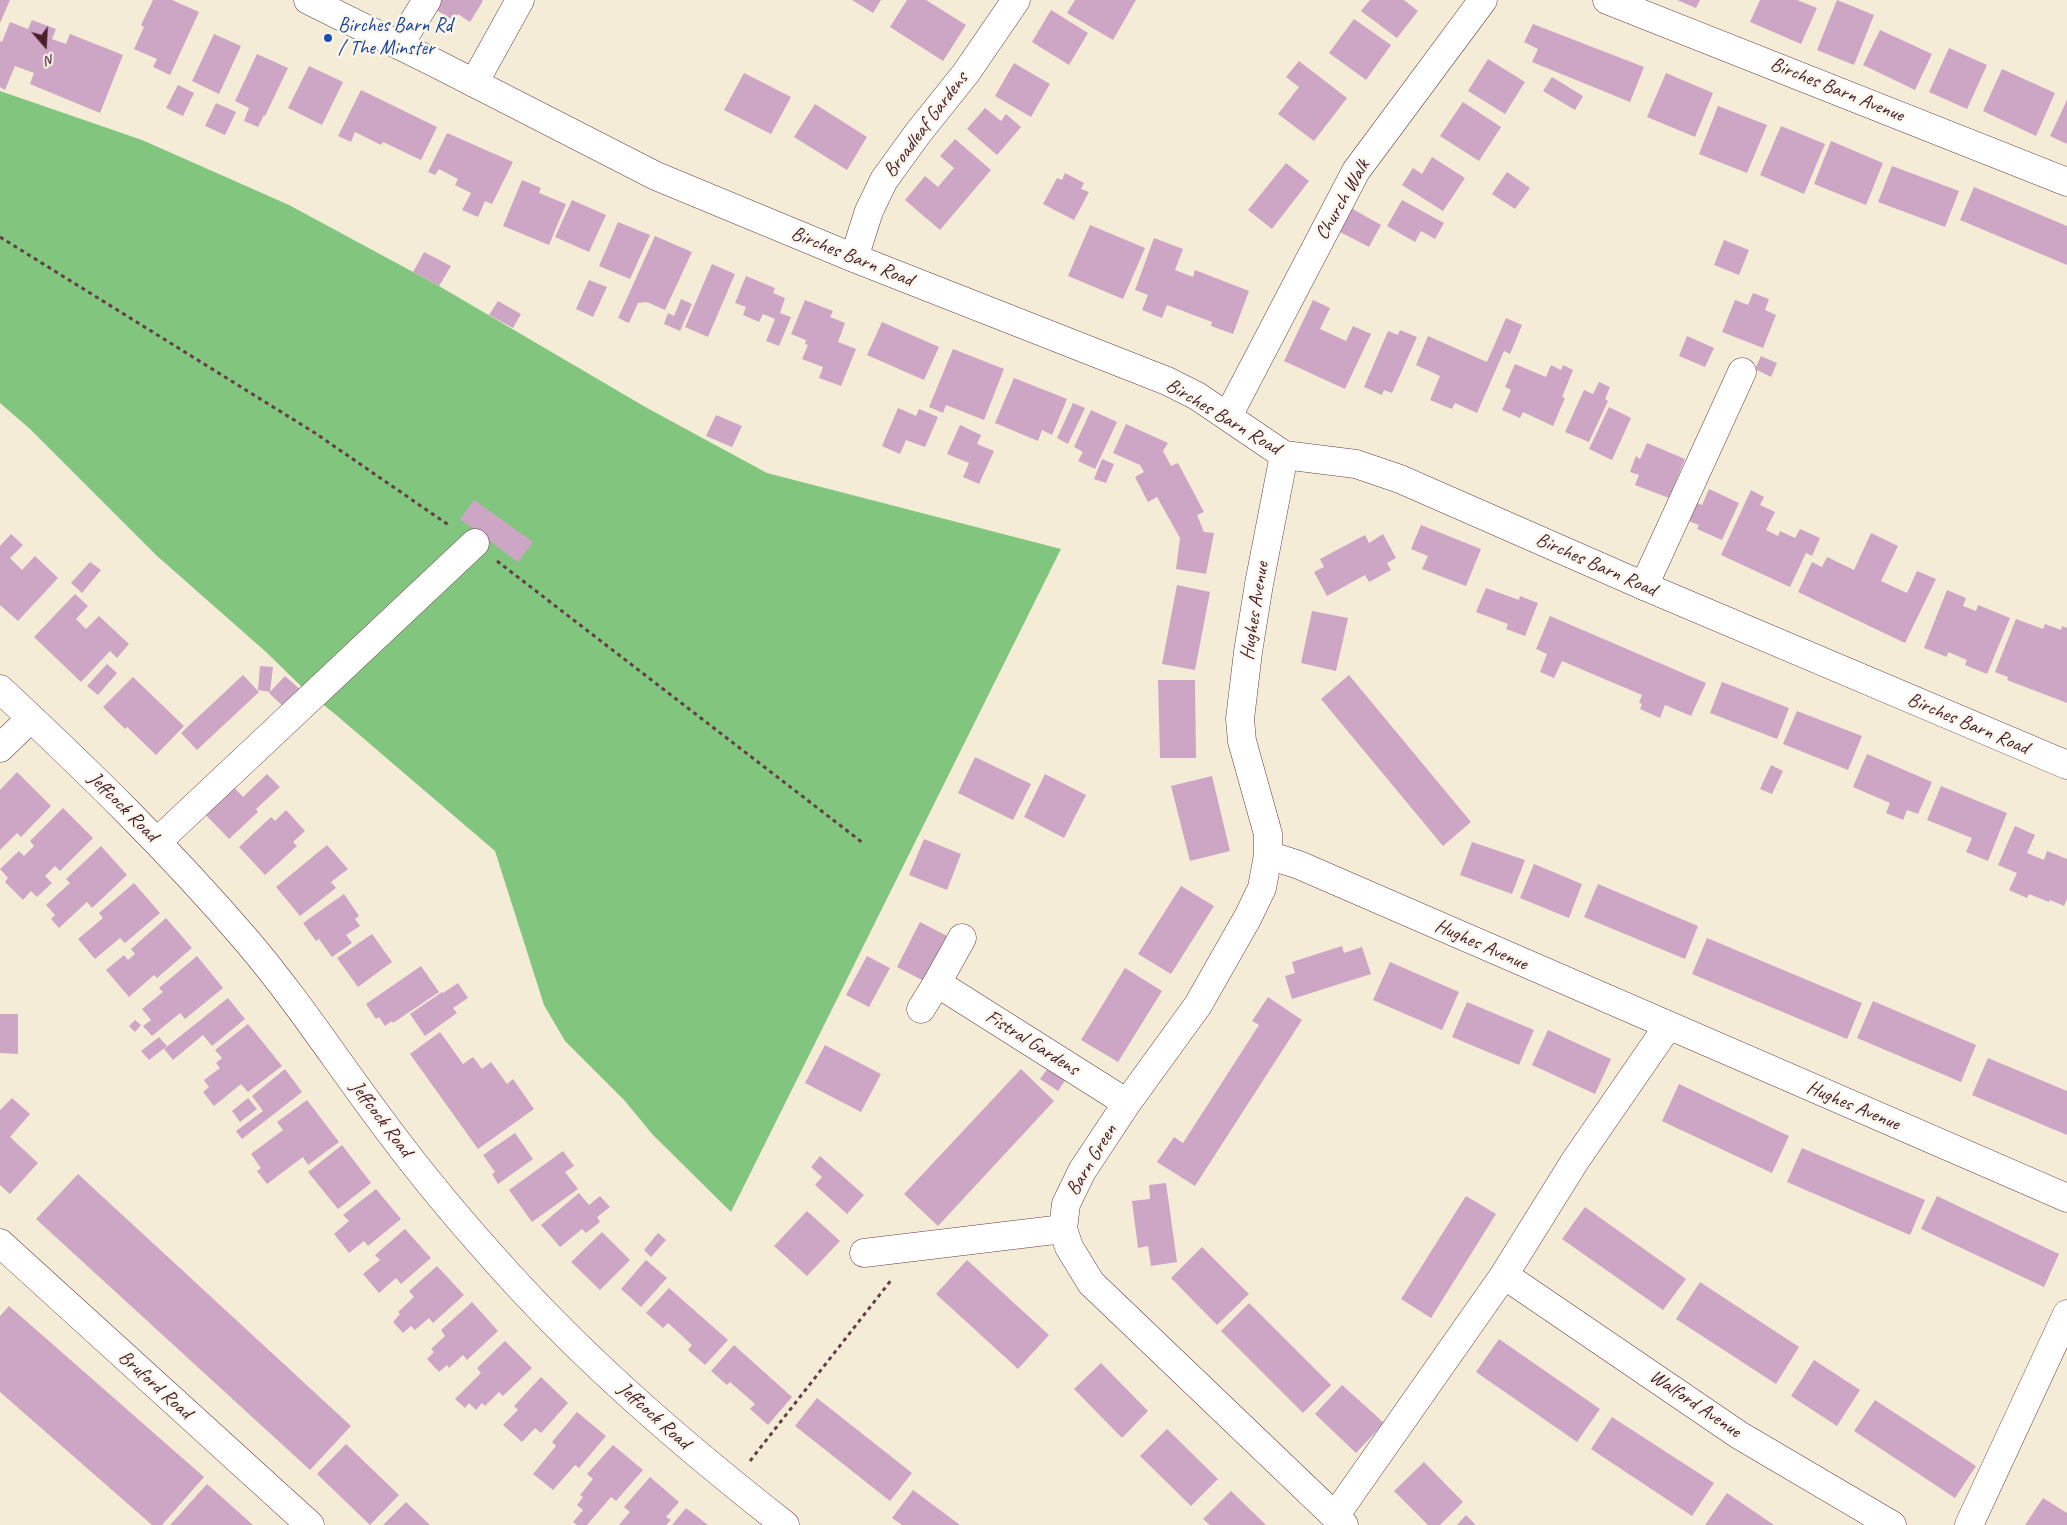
<!DOCTYPE html>
<style>
body{margin:0}
#map{position:relative;width:2067px;height:1525px;overflow:hidden;background:#f5ecd7;font-family:Caveat,sans-serif}
canvas{display:block}
.north{position:absolute;left:20px;top:20px;width:50px;height:50px;-webkit-text-stroke:4px #fbf7ec;paint-order:stroke;rotate:161deg;font-size:14px;font-weight:700;line-height:20px;text-align:center;color:#4a1f2b}
.north::after{content:'';display:block;margin:auto;width:18px;height:22px;background:#4a1f2b;clip-path:polygon(50% 0,100% 100%,50% 72%,0 100%)}
</style>
<div id="map">
<canvas width="2067" height="1525"></canvas>
<div class="north">N</div>
</div>
<script>
const g = document.querySelector('canvas').getContext('2d');
g.lineJoin = 'round';
function paint(path, color) {
  g.fillStyle = color;
  g.fill(path, 'evenodd');
}
function stroke(path, color, width, dash) {
  g.strokeStyle = color;
  g.lineWidth = width;
  g.lineCap = dash ? 'butt' : 'round';
  g.setLineDash(dash || []);
  g.stroke(path);
}
function write(font, color, halo, rows, align = 'center') {
  g.font = font + ' Caveat,sans-serif';
  g.lineWidth = 5;
  g.setLineDash([]);
  g.textBaseline = 'middle';
  g.strokeStyle = halo;
  g.fillStyle = color;
  for (const [text, x, y, turn = 0] of rows) {
    g.save();
    g.translate(x, y);
    g.rotate((+turn || 0) * Math.PI / 180);
    g.textAlign = isNaN(turn) ? turn : align;
    if (halo) g.strokeText(text, 0, 0);
    g.fillText(text, 0, 0);
    g.restore();
  }
}
const green = new Path2D(`
 M0 91 142 140 289 205 439 286 647 408 767 473 1061 549 731 1212 653 1135 624 1100 565 1041 544 1005 495 851 335 714 306 691 266 652 156 555 30 429 0 403Z`);
const building = new Path2D(`
 M0 0H10L0 23Z
 M153 0H172L199 12 170 75 153 67 157 59 134 49 144 27 141 25Z
 M438 0H482L483 1 470 22 458 14 454 21 433 8Z
 M852 0H881L873 13Z
 M907 0H926L966 25 943 61 890 27Z
 M1075 0H1136L1113 40 1067 13Z
 M1370 0H1404L1418 11 1397 38 1361 11Z
 M1677 0H1700L1696 8Z
 M1760 0H1797L1817 8 1801 44 1750 22Z
 M1837 0 1874 15 1854 65 1817 50Z
 M1051 10 1088 33 1069 65 1032 42Z
 M1354 19 1391 45 1366 80 1329 53Z
 M32 20 56 29 52 39 66 44 70 34 123 55 100 113 30 84 34 73 15 66 5 90 0 87V41L2 42 10 22 28 29Z
 M1533 24 1644 67 1630 102 1532 62 1538 49 1524 42Z
 M1880 30 1932 54 1915 90 1863 65Z
 M214 34 241 46 219 94 192 81Z
 M1949 48 1987 65 1967 109 1929 92Z
 M257 54 288 68 265 116 264 115 258 127 244 121 249 108 235 101Z
 M1488 59 1525 82 1505 114 1468 91Z
 M1299 61 1347 98 1314 141 1278 114 1299 87 1286 77Z
 M1014 63 1050 84 1031 117 995 96Z
 M309 66 343 82 322 125 288 108Z
 M2002 69 2055 93 2036 136 1983 111Z
 M744 73 791 97 771 134 724 110Z
 M1666 73 1713 93 1695 137 1647 117Z
 M1552 77 1583 96 1575 110 1543 91Z
 M178 85 194 93 183 116 166 108Z
 M361 90 437 127 421 160 383 142 381 145 355 132 351 142 338 136Z
 M2067 100V144L2050 136Z
 M1463 102 1501 127 1479 161 1440 136Z
 M216 103 236 112 225 135 205 126Z
 M815 104 867 137 847 170 794 137Z
 M1718 106 1767 125 1747 173 1699 154Z
 M985 108 1001 121 1006 114 1021 127 997 155 967 129Z
 M1781 126 1825 144 1804 194 1760 175Z
 M447 133 513 162 492 204 485 201 478 217 462 210 471 193 455 185 458 179 439 169 435 175 428 172Z
 M955 139 991 170 940 230 905 200 925 176 938 187 954 168 940 156Z
 M1831 141 1883 163 1866 205 1814 184Z
 M1432 157 1465 178 1443 211 1402 185 1413 168 1422 174Z
 M1286 163 1309 181 1272 229 1248 210Z
 M1892 166 1959 191 1945 227 1878 202Z
 M1507 172 1530 188 1515 209 1492 194Z
 M1065 173 1084 183 1081 189 1089 192 1074 220 1043 204 1057 178 1062 180Z
 M522 180 541 188 539 193 566 204 549 245 503 226Z
 M1974 187 2067 226V265L1960 220Z
 M572 200 606 215 589 252 555 237Z
 M1402 200 1444 223 1435 239 1421 231 1415 242 1387 226Z
 M1351 208 1381 225 1369 247 1338 231Z
 M618 222 650 235 630 279 599 266Z
 M1090 225 1145 248 1123 299 1068 276Z
 M655 236 692 252 665 310 647 302 638 303 629 323 618 318Z
 M1154 238 1183 249 1175 270 1193 277 1195 270 1249 291 1233 334 1211 326 1212 322 1167 305 1162 318 1142 310 1148 295 1135 290Z
 M1724 240 1749 250 1739 275 1714 265Z
 M424 252 451 266 439 286 413 272Z
 M712 264 735 274 708 337 685 327Z
 M746 276 775 288 773 293 785 298 780 313 791 317 779 346 766 341 775 319 763 314 759 322 743 315 746 307 735 303Z
 M589 280 607 287 593 317 576 309Z
 M1753 293 1769 299 1765 310 1776 315 1763 348 1722 332 1735 300 1748 305Z
 M681 299 692 304 680 331 664 324 668 313 674 316Z
 M805 300 833 311 830 317 845 323 838 342 856 349 841 386 819 378 823 367 802 359 808 345 805 344 806 340 791 334Z
 M1313 300 1330 308 1320 329 1346 341 1353 326 1371 334 1345 389 1284 361Z
 M498 301 521 314 513 328 489 315Z
 M1506 318 1522 325 1510 354 1504 351 1477 413 1455 403 1452 409 1430 400 1440 376 1416 365 1428 336 1487 362Z
 M882 322 939 347 924 380 867 355Z
 M1400 330 1417 337 1392 393 1384 390 1382 395 1364 387 1388 331 1398 335Z
 M1687 336 1714 348 1705 367 1679 356Z
 M953 349 1004 369 984 420 946 405 943 413 929 407Z
 M1761 356 1777 363 1771 377 1755 369Z
 M1515 364 1546 377 1551 365 1561 370 1563 365 1573 370 1562 397 1565 398 1553 426 1523 412 1520 418 1502 410 1511 390 1505 387Z
 M1014 378 1067 399 1052 435 1042 430 1038 441 995 423Z
 M1599 382 1610 387 1605 399 1608 401 1589 442 1565 432 1584 390 1593 394Z
 M1073 403 1085 408 1068 444 1057 438Z
 M1609 407 1631 418 1612 460 1589 449Z
 M898 408 916 416 919 409 938 417 925 447 906 440 900 454 882 446Z
 M1091 410 1117 422 1095 469 1078 461 1083 452 1074 447Z
 M716 415 742 426 732 447 706 436Z
 M1126 424 1168 443 1163 451 1171 466 1178 463 1204 512 1197 515 1204 532 1214 533 1206 574 1176 569 1180 538 1157 497 1148 502 1135 477 1144 472 1140 465 1113 453Z
 M960 425 981 435 977 444 994 451 979 484 963 477 969 463 947 454Z
 M1647 443 1685 459 1669 498 1635 485 1639 475 1630 472 1636 456 1640 459Z
 M1102 459 1114 464 1106 483 1094 479Z
 M1709 489 1739 503 1722 540 1697 529 1699 525 1688 521 1697 503 1702 505Z
 M1751 490 1764 497 1760 505 1775 512 1766 530 1778 536 1780 531 1795 538 1800 529 1820 538 1812 556 1806 553 1790 587 1721 555Z
 M474 500 533 542 518 562 460 519Z
 M1421 525 1481 549 1466 586 1422 569 1428 556 1411 549Z
 M1871 533 1898 546 1881 581 1907 593 1917 571 1936 579 1905 643 1798 592 1812 562 1822 567 1827 557 1854 570Z
 M11 534 23 545 10 558 22 570 35 556 58 578 18 621 0 605V546Z
 M1383 534 1396 558 1387 563 1391 570 1369 582 1365 575 1327 596 1314 572 1324 567 1320 559 1365 535 1369 543Z
 M90 562 101 570 82 593 71 583Z
 M1177 585 1210 592 1195 670 1162 664Z
 M1486 588 1519 600 1520 596 1538 603 1525 636 1506 629 1508 624 1476 612Z
 M1947 590 1966 598 1963 606 1976 611 1978 605 2010 618 1987 674 1965 665 1967 660 1948 652 1947 657 1924 648Z
 M75 594 88 606 76 619 86 629 99 616 129 644 117 658 110 651 81 682 34 637Z
 M1312 611 1348 618 1336 671 1301 663Z
 M1550 616 1706 683 1691 716 1665 705 1660 718 1640 709 1642 704 1639 703 1642 695 1562 661 1554 678 1540 672 1547 654 1536 649Z
 M2016 619 2043 629 2045 624 2061 630 2062 626 2067 628V703L2007 680 2008 677 1995 672Z
 M107 664 117 673 98 695 87 686Z
 M260 666 273 667 270 692 258 690Z
 M243 675 259 692 197 750 181 733Z
 M1349 675 1471 822 1443 846 1321 699Z
 M285 676 303 692 287 710 269 693Z
 M133 677 184 726 156 755 127 727 125 729 103 707Z
 M1158 680H1195L1196 758H1160Z
 M1722 682 1789 708 1777 739 1710 713Z
 M1797 711 1862 736 1848 770 1783 744Z
 M1867 754 1932 782 1918 814 1907 810 1903 820 1886 813 1890 803 1853 787Z
 M975 757 1031 784 1013 820 958 793Z
 M1771 765 1783 771 1772 794 1760 789Z
 M17 772 51 806 21 837 17 833 0 850V790Z
 M267 774 280 787 256 809 258 812 229 839 202 811 231 784 243 797Z
 M1045 774 1086 795 1064 838 1024 817Z
 M1212 776 1230 851 1190 861 1171 786Z
 M1941 786 2007 813 1988 861 1966 852 1972 838 1927 820Z
 M63 808 93 838 60 871 55 866 45 876 52 883 37 897 31 891 23 900 5 882 8 878 0 869 19 851 24 856 34 846 30 841Z
 M286 810 305 831 293 842 297 846 265 875 239 847 271 817 275 821Z
 M2015 826 2035 835 2027 853 2044 860 2047 851 2067 859V899L2064 906 2050 900 2049 902 2029 894 2027 898 2009 890 2017 873 1998 865Z
 M924 839 961 854 947 890 909 875Z
 M1472 842 1525 860 1512 894 1460 875Z
 M327 845 348 869 331 882 336 888 300 916 276 887Z
 M101 846 127 875 92 908 87 902 59 928 51 919 55 915 46 905 70 883 66 879Z
 M1534 864 1582 884 1569 918 1520 898Z
 M134 883 160 913 125 943 120 938 95 959 78 939 103 918 99 913Z
 M1598 884 1698 926 1685 959 1584 917Z
 M1181 886 1214 906 1171 974 1138 954Z
 M344 894 359 916 355 919 360 926 346 935 352 943 332 957 319 939 316 941 303 923Z
 M166 918 192 948 157 978 154 975 129 997 106 970 124 955 128 960 135 954 131 949Z
 M920 922 947 936 924 981 897 967Z
 M372 934 392 962 358 987 337 958Z
 M1707 938 1862 1003 1847 1039 1692 974Z
 M1342 946 1344 953 1362 947 1371 974 1292 999 1285 976 1295 973 1292 962Z
 M197 956 223 988 185 1019 180 1013 152 1036 143 1026 151 1020 142 1009 163 992 159 988Z
 M867 956 890 968 869 1007 846 995Z
 M1390 962 1459 992 1442 1030 1373 1000Z
 M421 966 439 992 393 1023 392 1021 385 1026 379 1017 376 1019 366 1004Z
 M1125 968 1162 991 1118 1062 1081 1040Z
 M458 983 468 998 453 1008 457 1013 425 1036 410 1014 442 992 443 993Z
 M1268 997 1302 1020 1195 1186 1157 1162 1174 1137 1183 1143 1259 1025 1252 1021Z
 M228 998 245 1019 212 1046 203 1035 173 1060 164 1049Z
 M1873 1001 1976 1045 1961 1082 1857 1038Z
 M1467 1002 1534 1030 1519 1065 1452 1037Z
 M0 1014H18V1054L0 1053Z
 M135 1020 141 1025 135 1032 129 1026Z
 M248 1024 282 1066 248 1092 241 1084 214 1106 203 1092 209 1087 204 1080 220 1068 216 1063 222 1058 215 1050Z
 M1548 1030 1611 1059 1595 1094 1532 1065Z
 M440 1032 463 1064 473 1057 482 1069 491 1062 507 1084 513 1079 534 1109 478 1149 410 1054Z
 M159 1037 167 1046 149 1060 141 1051Z
 M825 1045 881 1074 861 1112 805 1083Z
 M1988 1058 2067 1091V1135L1972 1095Z
 M1054 1060 1071 1072 1058 1091 1040 1079Z
 M285 1069 302 1092 242 1139 236 1131 263 1111 252 1096Z
 M1021 1069 1054 1101 938 1226 904 1194Z
 M1679 1084 1789 1136 1772 1173 1662 1121Z
 M12 1098 30 1114 10 1137 38 1163 10 1194 0 1185V1110Z
 M248 1098 257 1109 240 1122 232 1111Z
 M307 1100 339 1142 308 1165 303 1157 267 1184 257 1171 261 1168 251 1154 283 1130 277 1122Z
 M515 1133 533 1159 498 1184 492 1174 495 1172 483 1155Z
 M342 1145 371 1183 338 1209 308 1172Z
 M1802 1148 1925 1200 1910 1235 1787 1182Z
 M563 1151 574 1166 565 1172 578 1189 532 1222 509 1190Z
 M820 1156 864 1195 847 1214 815 1185 822 1177 811 1167Z
 M78 1174 351 1426 310 1470 36 1219Z
 M1166 1183 1177 1262 1151 1266 1148 1246 1138 1248 1132 1201 1150 1199 1149 1185Z
 M376 1189 401 1219 368 1246 364 1241 349 1253 334 1234 349 1221 343 1215Z
 M579 1193 589 1205 600 1196 610 1207 597 1217 600 1222 586 1233 582 1229 560 1247 541 1225Z
 M1466 1196 1496 1214 1431 1318 1401 1299Z
 M1937 1196 2059 1254 2044 1287 1921 1229Z
 M1585 1207 1686 1279 1663 1310 1562 1239Z
 M807 1211 840 1241 807 1276 774 1246Z
 M405 1229 431 1258 401 1284 396 1278 379 1293 363 1274 380 1260 375 1255Z
 M602 1232 630 1260 600 1290 571 1262Z
 M658 1233 666 1240 651 1257 644 1250Z
 M1202 1247 1249 1294 1217 1325 1171 1278Z
 M646 1260 667 1278 641 1307 621 1289Z
 M967 1260 1049 1335 1018 1369 936 1294Z
 M437 1266 464 1295 433 1323 429 1318 415 1330 411 1326 403 1333 393 1322 400 1314 398 1312 414 1297 409 1291Z
 M1700 1282 1799 1347 1776 1384 1676 1319Z
 M669 1288 728 1340 705 1365 688 1350 692 1345 679 1333 668 1323 663 1328 646 1313Z
 M472 1302 498 1331 467 1360 463 1355 449 1368 447 1365 439 1372 427 1359 434 1352 431 1349 445 1336 441 1330Z
 M1249 1303 1331 1385 1303 1413 1221 1331Z
 M9 1306 204 1477 162 1525H152L0 1392V1316Z
 M1499 1339 1600 1409 1577 1442 1476 1372Z
 M505 1341 532 1368 503 1396 499 1392 485 1406 482 1403 476 1410 469 1403 465 1408 455 1399 481 1373 477 1368Z
 M734 1345 792 1397 768 1425 750 1409 755 1404 730 1382 727 1385 711 1371Z
 M1814 1360 1860 1390 1837 1426 1791 1396Z
 M1101 1363 1148 1411 1122 1438 1074 1389Z
 M541 1377 568 1403 541 1433 535 1428 522 1442 503 1425 518 1410 514 1406Z
 M1342 1385 1384 1423 1356 1453 1315 1414Z
 M817 1398 912 1473 890 1501 795 1426Z
 M1875 1400 1976 1466 1955 1498 1854 1431Z
 M577 1412 606 1436 579 1468 575 1465 553 1490 533 1474 556 1446 552 1442Z
 M1612 1417 1714 1483 1692 1516 1591 1449Z
 M1167 1429 1218 1479 1191 1506 1140 1456Z
 M346 1444 399 1495 370 1525 317 1474Z
 M613 1445 643 1470 616 1501 611 1497 587 1525H577L573 1522 583 1510 577 1505 583 1497 580 1495 593 1479 587 1474Z
 M1424 1462 1463 1502 1440 1525H1428L1394 1491Z
 M650 1477 679 1502 666 1517 671 1520 666 1525H619L630 1512 624 1507Z
 M207 1484 253 1525H170Z
 M913 1490 944 1513 960 1525H902L892 1518Z
 M1231 1491 1266 1525H1210L1203 1519Z
 M1727 1493 1774 1525H1705Z
 M2043 1498 2067 1513V1525H2025Z
 M406 1502 430 1525H383Z
 M686 1508 708 1525H672Z
 M1466 1515 1476 1525H1457Z`);
const path = new Path2D(`
 M0 237 315 433 450 526
 M497 561 863 843
 M750 1461 892 1279`);
const minor = new Path2D(`
 M1607 0 2067 182
 M399 45 427 0
 M474 83 520 0
 M854 258 869 211 884 180 918 133 966 73 1016 0
 M1228 416 1356 171 1483 0
 M1284 455 1259 584 1248 652 1240 719 1242 741 1268 834V855L1262 888 1248 917 1198 1005 1127 1103 1082 1171 1066 1204 1063 1229 1069 1247 1091 1283 1344 1525
 M1644 586 1742 372
 M0 689C86 769 170 851 247 941 299 1002 343 1071 392 1135 428 1183 467 1229 507 1273 591 1366 687 1448 785 1525
 M0 748 31 718
 M157 842 475 543
 M1268 855 1299 865 2067 1198
 M937 983 962 938
 M921 1009 937 983 1127 1103
 M0 1243 310 1525
 M864 1253 1063 1229
 M1504 1275 1739 1435 1892 1525
 M1335 1516 1504 1275 1575 1161 1668 1026
 M1969 1525 2067 1314`);
const major = new Path2D(`
 M308 0 439 65 656 176 854 258 1167 381 1197 396 1284 455 1356 464 1400 479 1644 586 2067 765`);
const markers = [
 [328,38,5,"#1a4fb4"]
];
const transitNames = [
 ["Birches Barn Rd",338,26],
 ["/ The Minster",338,49]
];
const streetNames = [
 ["Birches Barn Avenue",1837,90,22],
 ["Broadleaf Gardens",926,125,-53],
 ["Church Walk",1343,200,-60],
 ["Birches Barn Road",852,257,22],
 ["Birches Barn Road",1223,417,31],
 ["Birches Barn Road",1596,565,24],
 ["Hughes Avenue",1255,611,-81],
 ["Birches Barn Road",1968,724,23],
 ["Jeffcock Road",123,807,45],
 ["Hughes Avenue",1481,945,24],
 ["Fistral Gardens",1032,1043,32],
 ["Hughes Avenue",1853,1106,23],
 ["Jeffcock Road",381,1119,53],
 ["Barn Green",1092,1160,-59],
 ["Bruford Road",155,1385,42],
 ["Walford Avenue",1695,1404,34],
 ["Jeffcock Road",654,1416,42]
];
paint(green, '#81c57f');
paint(building, '#cda6c6');
stroke(minor, '#643e45', 29);
stroke(major, '#643e45', 29);
stroke(path, '#643e45', 3, [4, 4]);
stroke(minor, '#fff', 28);
stroke(major, '#fff', 28);
for (const [x, y, r, color] of markers) {
  const dot = new Path2D();
  dot.arc(x, y, r, 0, 2 * Math.PI);
  g.fillStyle = color;
  g.fill(dot);
  stroke(dot, '#fbf7ec', 2);
}
write('20px', '#164399', '#fbf7ec', transitNames, 'left');
write('20px', '#4a1f2b', '#fbf7ec', streetNames);
</script>
